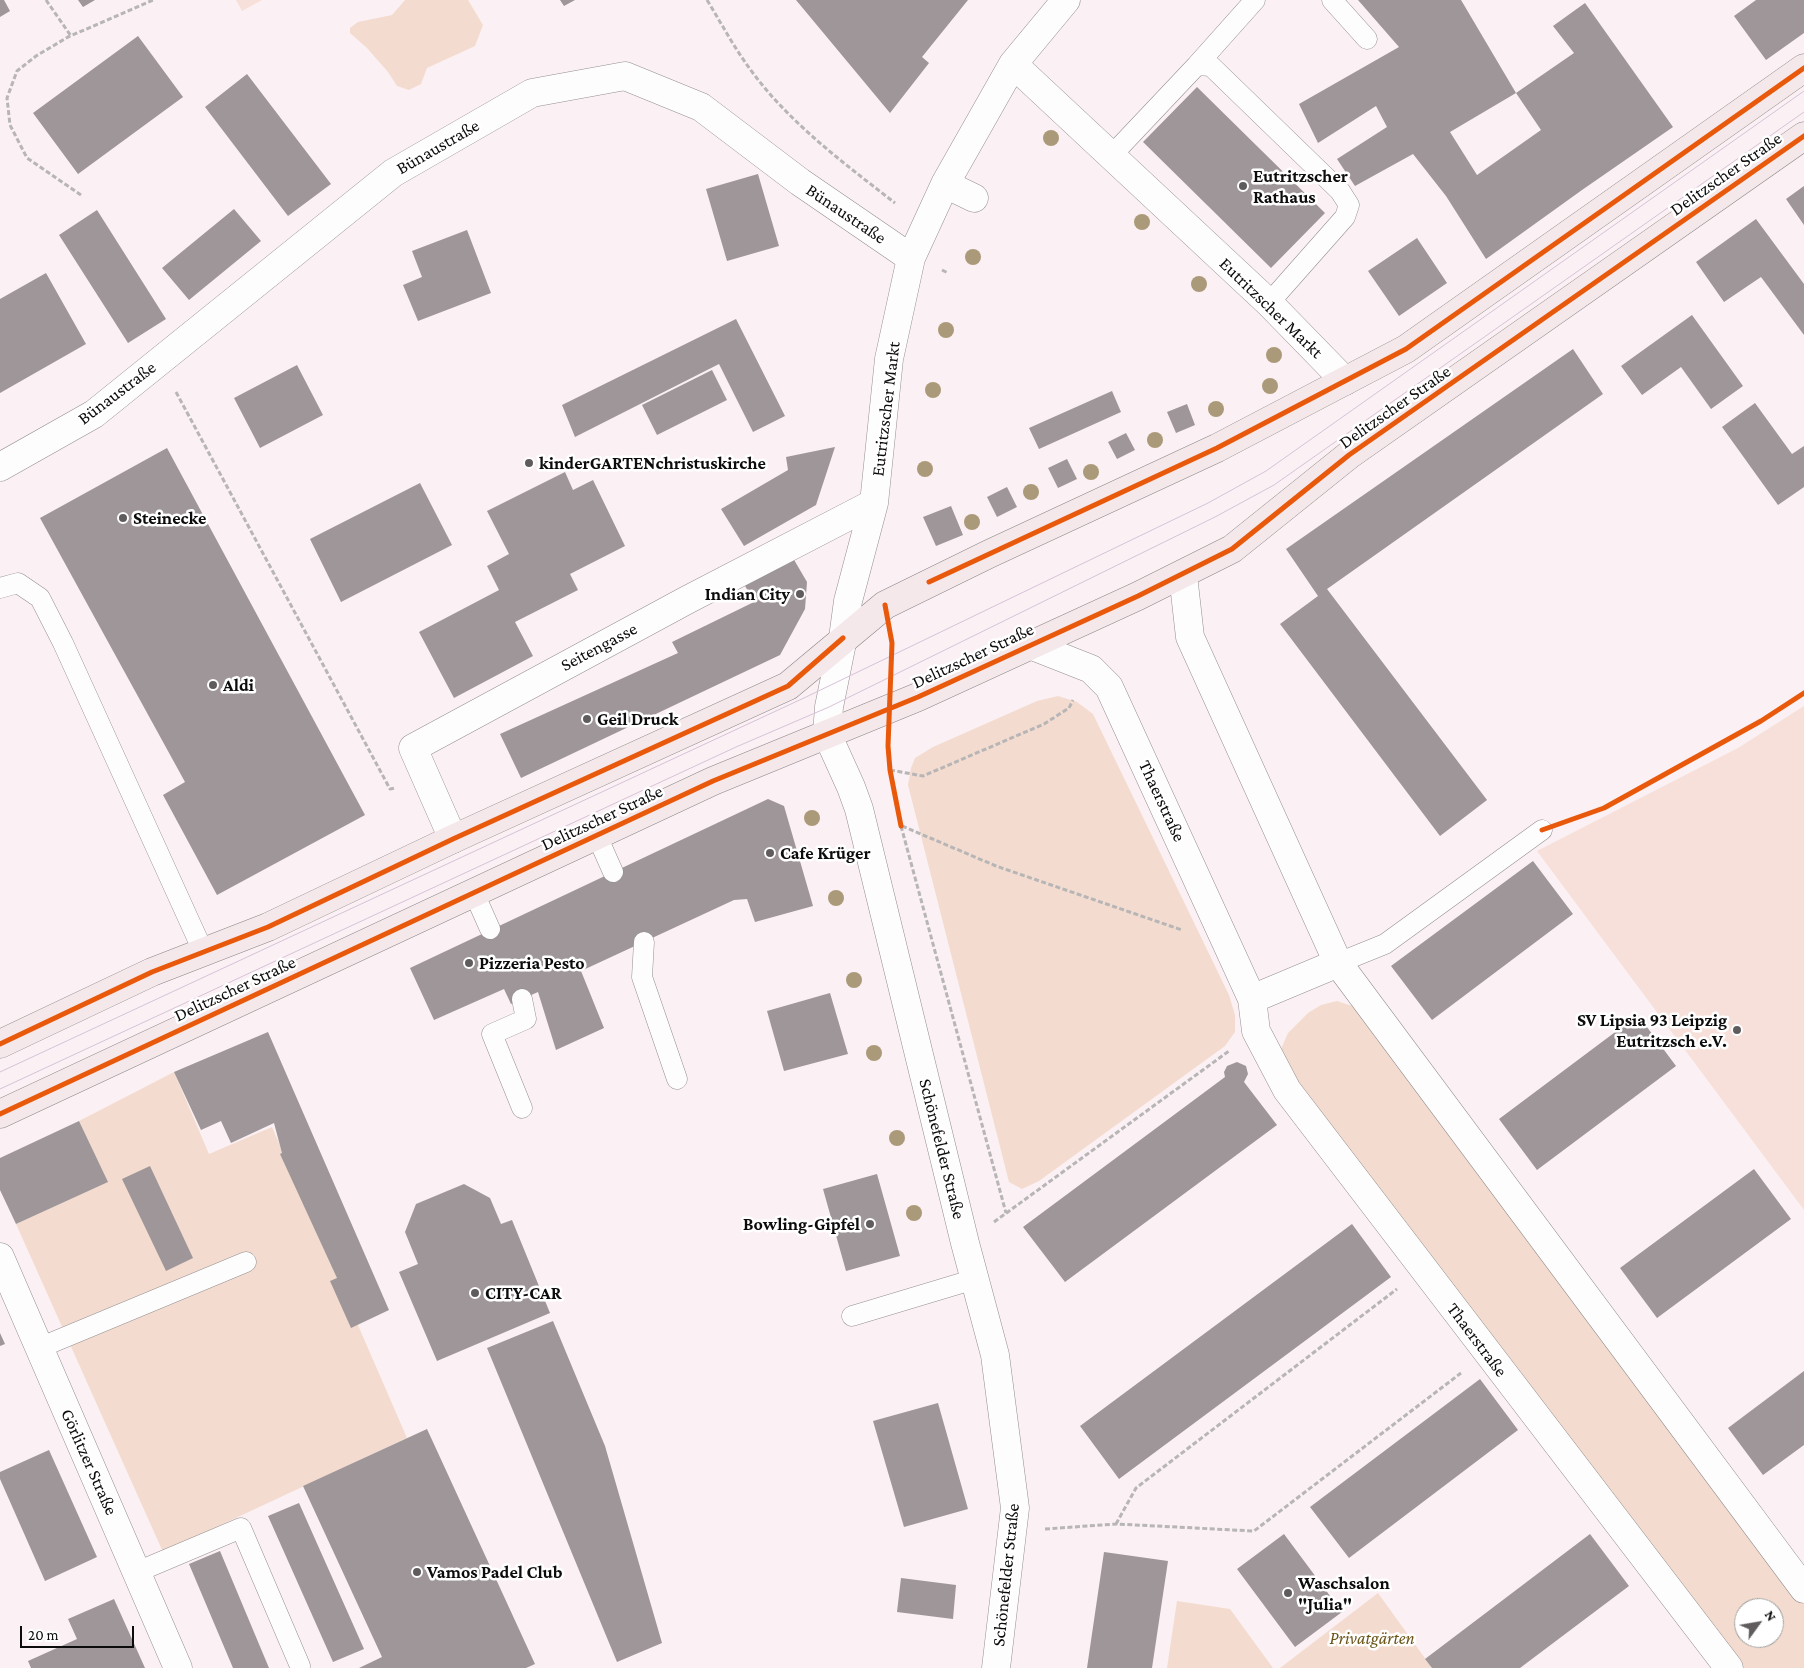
<!DOCTYPE html>
<meta charset="utf-8">
<style>
body{margin:0}
#map{position:relative;width:1804px;height:1668px;overflow:hidden;background:#fbf0f3;font-family:"Crimson Pro",serif}
canvas{display:block}
.north{position:absolute;left:1734px;top:1598px;width:50px;height:50px;box-sizing:border-box;background:#fff;border:1px solid #9e9e9e;border-radius:50%;rotate:58deg;font-size:14px;font-weight:700;line-height:20px;text-align:center;color:#0c0c0c}
.north::after{content:'';display:block;margin:auto;width:18px;height:22px;background:#605c5d;clip-path:polygon(50% 0,100% 100%,50% 72%,0 100%)}
.scale{position:absolute;left:20px;top:1626px;width:114px;height:22px;box-sizing:border-box;border:2px solid #0c0c0c;border-top:0;padding-left:6px;font-size:15px;line-height:18px;white-space:nowrap;color:#0c0c0c;-webkit-text-stroke:4px #fff;paint-order:stroke}
</style>
<div id="map">
<canvas width="1804" height="1668"></canvas>
<div class="north">N</div>
<div class="scale">20 m</div>
</div>
<script>
const g = document.querySelector('canvas').getContext('2d');
g.lineJoin = 'round';
function paint(path, color) {
  g.fillStyle = color;
  g.fill(path, 'evenodd');
}
function stroke(path, color, width, dash) {
  g.strokeStyle = color;
  g.lineWidth = width;
  g.lineCap = dash ? 'butt' : 'round';
  g.setLineDash(dash || []);
  g.stroke(path);
}
function write(font, color, halo, rows, align = 'center') {
  g.font = font + ' "Crimson Pro",serif';
  g.lineWidth = 5;
  g.setLineDash([]);
  g.textBaseline = 'middle';
  g.strokeStyle = halo;
  g.fillStyle = color;
  for (const [text, x, y, turn = 0] of rows) {
    g.save();
    g.translate(x, y);
    g.rotate((+turn || 0) * Math.PI / 180);
    g.textAlign = isNaN(turn) ? turn : align;
    if (halo) g.strokeText(text, 0, 0);
    g.fillText(text, 0, 0);
    g.restore();
  }
}
const green = new Path2D(`
 M405 0H468L483 25 475 46 427 68 421 84 409 90 397 86 388 72 367 48 350 33V28L358 22 392 15Z
 M1058 696 1077 702 1093 714 1229 995 1235 1015V1032L1225 1046 1039 1181 1022 1189 1009 1182 908 785 911 768 915 758 933 747 1037 701Z
 M1337 1001 1352 1006 1368 1023 1804 1605V1668H1744L1286 1066 1281 1049 1288 1033 1308 1013 1321 1005ZM1744 1608H1774V1638H1744Z
 M174 1072 209 1154 272 1127 407 1438 163 1552 16 1224 107 1182 79 1121Z
 M1378 1593 1432 1668H1280Z
 M1177 1601 1230 1609 1273 1668H1167Z`);
const pitch = new Path2D(`
 M236 0H262L242 11Z
 M1804 706V1210L1537 851 1738 748Z`);
const building = new Path2D(`
 M0 0H4L10 11 0 17Z
 M78 0H95L83 7Z
 M560 0H575L564 6Z
 M796 0H968L922 57 929 63 890 113Z
 M1358 0H1461L1464 5 1516 93 1450 132 1477 175 1541 130 1516 93 1574 53 1553 26 1585 3 1673 127 1582 190 1486 259 1446 196 1413 154 1355 186 1337 159 1387 127 1376 106 1318 143 1299 104 1399 47Z
 M1756 0H1804V33L1766 60 1734 16Z
 M138 36 183 97 78 174 33 113Z
 M247 74 331 184 288 216 205 107Z
 M1197 87 1325 213 1271 268 1143 142Z
 M758 174 779 246 727 261 706 189Z
 M1804 186V225L1786 199Z
 M234 209 261 241 189 300 162 268Z
 M97 210 166 319 128 343 59 235Z
 M1756 219 1804 284V335L1761 277 1724 302 1696 262Z
 M467 230 491 293 418 321 403 285 422 277 412 251Z
 M1417 238 1447 283 1399 316 1368 271Z
 M46 273 86 344 0 393V299Z
 M1692 315 1743 386 1711 409 1681 367 1642 395 1621 366Z
 M736 319 785 416 753 432 719 364 575 437 562 405Z
 M1573 349 1603 394 1327 589 1487 800 1440 836 1280 624 1318 596 1286 549Z
 M297 365 323 415 260 448 234 398Z
 M712 370 727 400 657 435 642 405Z
 M1112 391 1121 412 1039 449 1029 428Z
 M1755 403 1792 454 1804 446V487L1778 505 1722 427Z
 M1187 404 1195 425 1176 433 1167 412Z
 M1126 433 1135 450 1117 459 1108 442Z
 M835 447 816 505 744 546 721 509 788 470 786 457Z
 M167 448 365 815 217 895 163 795 185 782 40 518Z
 M1067 459 1077 479 1058 488 1048 468Z
 M565 472 573 490 593 480 625 546 570 574 578 590 515 622 533 656 454 698 419 632 499 590 487 566 509 554 487 511Z
 M420 483 452 545 341 602 310 539Z
 M1007 487 1017 507 997 517 987 497Z
 M951 506 963 535 936 546 923 517Z
 M793 558 807 582 805 609 780 655 521 778 500 734 678 653 672 642 754 602 744 584Z
 M768 799 784 806 813 906 755 922 747 899 734 900 581 971 604 1028 556 1050 538 992 511 1004 504 989 434 1020 410 968Z
 M1533 861 1573 914 1432 1020 1391 966Z
 M830 993 848 1054 784 1071 767 1011Z
 M1638 1015 1676 1066 1537 1170 1499 1119Z
 M268 1032 389 1310 351 1328 330 1281 337 1278 280 1154 282 1153 274 1123 231 1143 221 1121 201 1130 174 1072Z
 M1237 1062 1246 1066 1248 1074 1244 1082 1277 1125 1065 1282 1023 1227 1225 1077 1224 1072 1227 1066Z
 M79 1121 108 1182 16 1224 0 1190V1158Z
 M150 1166 193 1258 166 1271 122 1179Z
 M1754 1169 1791 1219 1657 1318 1620 1268Z
 M877 1174 900 1256 846 1271 823 1189Z
 M464 1184 490 1198 501 1224 512 1220 550 1313 437 1361 399 1272 418 1264 405 1232 416 1204Z
 M1352 1224 1391 1277 1119 1479 1080 1426Z
 M553 1321 605 1446 662 1643 617 1662 487 1348Z
 M0 1333 5 1344 0 1346Z
 M1804 1371V1445L1763 1475 1728 1428Z
 M1480 1379 1518 1430 1349 1558 1310 1507Z
 M938 1403 968 1509 904 1527 873 1421Z
 M427 1429 535 1664 526 1668H359L382 1657 303 1486Z
 M49 1450 97 1557 45 1581 0 1479V1472Z
 M299 1503 364 1649 333 1662 268 1516Z
 M1284 1534 1342 1612 1295 1647 1237 1569Z
 M1590 1534 1629 1586 1520 1668H1432L1425 1659Z
 M220 1551 269 1668H233L189 1564Z
 M1104 1552 1168 1561 1152 1668H1087Z
 M901 1578 956 1585 953 1619 897 1612Z
 M114 1599 145 1668H31L28 1661 77 1639 68 1619Z`);
const path = new Path2D(`
 M46 0 71 36
 M707 0C720 21 731 42 745 62 784 119 841 161 895 203
 M81 195 27 158 10 125 7 98 17 71 36 56 68 37 153 0
 M942 270 948 273
 M176 392 390 789 395 788
 M890 770 923 776 1044 724 1069 708 1073 700
 M1569 820 1604 808 1761 721 1804 693
 M901 826 1006 1213
 M902 826 996 866 1182 930
 M994 1222 1229 1051
 M1116 1524 1136 1488 1397 1289
 M1045 1529 1116 1524 1254 1531 1461 1373`);
const service = new Path2D(`
 M1332 0 1367 39
 M1197 65 1255 0
 M1111 156 1197 65 1211 66 1340 191 1349 205 1345 217 1269 303
 M0 588 18 583 40 598 63 643 203 951
 M597 836 613 872
 M474 893 490 929
 M644 942 642 977 677 1079
 M1338 963 1385 944 1542 830
 M522 999 526 1019 492 1034 522 1108
 M852 1316 975 1279
 M39 1348 246 1262
 M137 1572 241 1528 300 1666`);
const minor = new Path2D(`
 M1013 64 1269 303 1345 381
 M945 184 974 198
 M0 467 94 414 393 173 532 93 625 76 701 107 800 182 911 258
 M1183 575 1190 637 1338 963 1804 1589
 M1030 645 1091 669 1109 687 1252 999 1256 1031 1287 1090 1729 1668
 M453 839 413 748 687 600 874 503
 M1252 999 1338 963
 M0 1257 178 1668
 M996 1668 1015 1508 995 1355 965 1243 859 809 851 787 827 734 829 707 843 638 848 601 874 503 889 359 911 258 945 184 1013 64 1066 0`);
const secondary = new Path2D(`
 M0 1044 152 972 268 927 453 839 788 686 885 605 989 554 1217 448 1406 349 1804 68
 M0 1114 713 781 918 697 1138 596 1232 549 1349 455 1804 136`);
const tram = new Path2D(`
 M0 1072 806 697 1208 503 1266 471 1804 91
 M0 1089 736 747 829 707 1215 517 1274 485 1804 112`);
const cycleway = new Path2D(`
 M929 582 1217 448 1406 349 1804 68
 M885 605 892 643 888 746 890 770 901 826
 M1542 830 1604 808 1761 721 1804 693
 M0 1044 152 972 268 927 453 839 788 686 843 638
 M0 1114 713 781 918 697 1138 596 1232 549 1349 455 1804 136`);
const trees = [
 [1051,138],
 [1142,222],
 [973,257],
 [1199,284],
 [946,330],
 [1274,355],
 [1270,386],
 [933,390],
 [1216,409],
 [1155,440],
 [925,469],
 [1091,472],
 [1031,492],
 [972,522],
 [812,818],
 [836,898],
 [854,980],
 [874,1053],
 [897,1138],
 [914,1213]
];
const markers = [
 [1243,186,5,"#605c5d"],
 [529,463,5,"#605c5d"],
 [123,518,5,"#605c5d"],
 [800,594,5,"#605c5d"],
 [213,685,5,"#605c5d"],
 [587,719,5,"#605c5d"],
 [770,853,5,"#605c5d"],
 [469,963,5,"#605c5d"],
 [1737,1030,5,"#605c5d"],
 [870,1224,5,"#605c5d"],
 [475,1293,5,"#605c5d"],
 [417,1572,5,"#605c5d"],
 [1288,1593,5,"#605c5d"]
];
const streetNames = [
 ["Bünaustraße",438,147,-30],
 ["Delitzscher Straße",1726,174,-35],
 ["Bünaustraße",846,214,34],
 ["Eutritzscher Markt",1271,308,44],
 ["Bünaustraße",117,393,-37],
 ["Delitzscher Straße",1395,407,-35],
 ["Eutritzscher Markt",886,409,-83],
 ["Seitengasse",599,647,-28],
 ["Delitzscher Straße",973,656,-25],
 ["Thaerstraße",1162,801,65],
 ["Delitzscher Straße",602,818,-25],
 ["Delitzscher Straße",235,989,-25],
 ["Schönefelder Straße",942,1149,76],
 ["Thaerstraße",1477,1340,53],
 ["Görlitzer Straße",89,1462,66],
 ["Schönefelder Straße",1006,1575,-84]
];
const poiNames = [
 ["Eutritzscher",1253,176],
 ["Rathaus",1253,197],
 ["kinderGARTENchristuskirche",539,463],
 ["Steinecke",133,518],
 ["Indian City",790,594,"right"],
 ["Aldi",223,685],
 ["Geil Druck",597,719],
 ["Cafe Krüger",780,853],
 ["Pizzeria Pesto",479,963],
 ["SV Lipsia 93 Leipzig",1727,1020,"right"],
 ["Eutritzsch e.V.",1727,1041,"right"],
 ["Bowling-Gipfel",860,1224,"right"],
 ["CITY-CAR",485,1293],
 ["Vamos Padel Club",427,1572],
 ["Waschsalon",1298,1583],
 ["\"Julia\"",1298,1604]
];
const parkNames = [
 ["Privatgärten",1372,1638]
];
paint(green, '#f3dccf');
paint(pitch, '#f7e0d9');
paint(building, '#9e9699');
stroke(service, '#948f90', 21);
stroke(minor, '#948f90', 29);
stroke(secondary, '#8a8587', 29);
stroke(path, '#b7b5b6', 3, [5, 2.5]);
stroke(service, '#fefdfd', 20);
stroke(minor, '#fefdfd', 28);
stroke(secondary, '#f5e8ea', 28);
stroke(tram, '#d6c2d7', 1);
stroke(cycleway, '#e8590c', 5);
g.fillStyle = '#ab9a7a';
for (const [x, y] of trees) {
  g.beginPath();
  g.arc(x, y, 8, 0, 2 * Math.PI);
  g.fill();
}
for (const [x, y, r, color] of markers) {
  const dot = new Path2D();
  dot.arc(x, y, r, 0, 2 * Math.PI);
  g.fillStyle = color;
  g.fill(dot);
  stroke(dot, '#fff', 2);
}
write('18px', '#0c0c0c', '#fff', streetNames);
write('bold 18px', '#0c0c0c', '#fff', poiNames, 'left');
write('italic 18px', '#695417', '#fff', parkNames);
</script>
